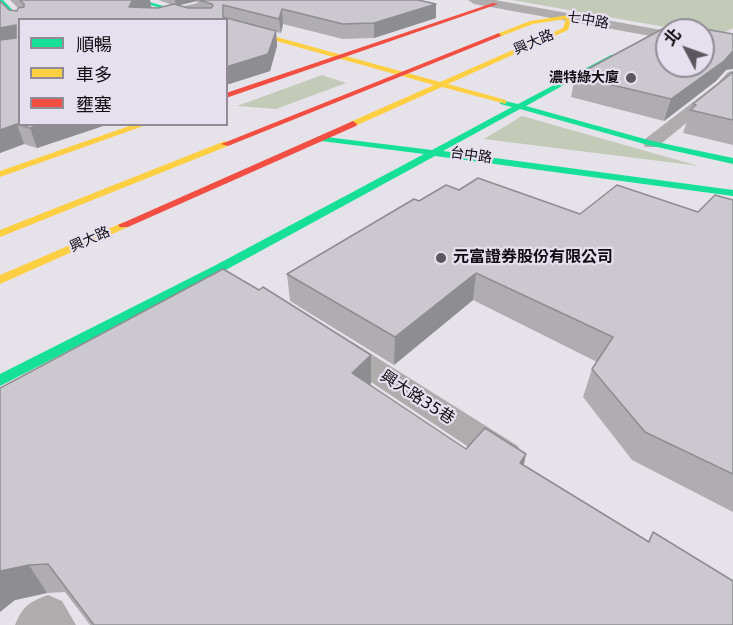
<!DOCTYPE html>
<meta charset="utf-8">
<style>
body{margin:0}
#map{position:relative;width:733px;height:625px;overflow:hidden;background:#e6e2ea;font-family:"DejaVu Sans","Noto Sans TC",sans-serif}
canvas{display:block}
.legend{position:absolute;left:18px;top:18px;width:210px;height:108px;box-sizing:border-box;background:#e6dfee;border:2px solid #908b96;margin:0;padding:8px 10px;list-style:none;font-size:18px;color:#0f0d12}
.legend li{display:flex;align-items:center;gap:12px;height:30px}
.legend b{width:30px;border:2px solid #908b96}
.north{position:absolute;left:655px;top:18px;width:60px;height:60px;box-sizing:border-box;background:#e6dfee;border:2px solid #908b96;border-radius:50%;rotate:311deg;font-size:16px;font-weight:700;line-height:24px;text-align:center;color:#0f0d12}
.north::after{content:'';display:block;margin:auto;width:21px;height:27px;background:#5a585e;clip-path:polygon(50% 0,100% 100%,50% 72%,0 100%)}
</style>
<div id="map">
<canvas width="733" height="625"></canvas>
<ul class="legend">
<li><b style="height:8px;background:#16e098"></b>順暢</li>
<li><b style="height:8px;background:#ffcf43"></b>車多</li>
<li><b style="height:8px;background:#f24e42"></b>壅塞</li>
</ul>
<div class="north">北</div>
</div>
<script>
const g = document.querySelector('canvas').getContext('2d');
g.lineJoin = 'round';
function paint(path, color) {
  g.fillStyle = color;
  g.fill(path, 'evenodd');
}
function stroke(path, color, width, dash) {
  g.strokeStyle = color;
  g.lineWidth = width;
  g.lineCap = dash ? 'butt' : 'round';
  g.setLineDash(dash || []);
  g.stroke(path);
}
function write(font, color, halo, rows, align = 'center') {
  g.font = font + ' "DejaVu Sans","Noto Sans TC",sans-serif';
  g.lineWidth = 4.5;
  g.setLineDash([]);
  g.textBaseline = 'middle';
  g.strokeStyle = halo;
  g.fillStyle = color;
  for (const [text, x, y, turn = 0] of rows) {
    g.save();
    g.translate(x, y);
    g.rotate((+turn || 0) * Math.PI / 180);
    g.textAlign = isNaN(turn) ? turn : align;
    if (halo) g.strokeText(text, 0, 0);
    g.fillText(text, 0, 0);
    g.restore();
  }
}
const green = new Path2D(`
 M512 0H733V28L718 36 703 30H682Z
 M322 75 346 83 276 109 237 106Z
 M522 116 699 166 484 139Z`);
const lane = new Path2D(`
 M733 71V83L728 89 657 147H645L643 143 645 139 718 83 728 72Z
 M342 340 352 342 518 446 522 455 518 464 506 468 494 464 332 356 328 349 332 342Z
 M48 595 62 601 76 625H15C23 606 29 602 48 595Z`);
const street = new Path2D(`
 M211 0H234L232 3 161 20H134L136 17Z
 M468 0H495L667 31V39L474 4Z`);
const fast = new Path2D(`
 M0 0H3L22 20 18 21 0 3Z
 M134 0H143L207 19 200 20Z
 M611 55 616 56 526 106 652 141 733 158V164L648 145 520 109 443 151 733 190V196L435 156 222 272 0 386V374L214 266 424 154 321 141 317 138 318 136 432 150 512 107 500 104V100L518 104Z`);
const slow = new Path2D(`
 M569 15 572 17 568 30 448 84 506 100V104L442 87 353 127 349 124 350 122 434 85 226 27V23L440 82 563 28 566 19 533 24 499 37 497 34 530 21Z
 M135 124H149L0 177V171Z
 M225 141 229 144 228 146 0 237V230Z
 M124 222 128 223V227L0 284V275Z`);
const jam = new Path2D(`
 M493 3 498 4 226 98V93Z
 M499 33 501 36 228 146 221 144Z
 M353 121 357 124 356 126 128 227H120L118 225Z`);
const wall = new Path2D(`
 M10 0H150L151 8H158L173 5 158 0H418L436 4V18L374 38 343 39 283 24 281 33 276 32 277 46 270 71 226 85V20L109 124 37 148 24 144 0 153 9 10 17 11 18 8ZM197 1 198 8H188L178 5Z
 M726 70 716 81 664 121 571 97 575 76Z
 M733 72V145L683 133 693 104Z
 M459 190 580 214 698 212 733 200V512L632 460 583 397 592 369 597 362 473 300 394 365 290 301 287 274 419 201Z
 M371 355 370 385 466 449 526 454 524 465 648 541 653 532 733 625H90L65 592 47 593 15 600 0 388Z`);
const shadedWall = new Path2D(`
 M137 0H150L152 11 129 7 132 1Z
 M175 0H197V1L176 6Z
 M436 4V18L374 38V23Z
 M282 9 283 24 281 33 279 19Z
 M16 25 20 41 0 44V28Z
 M276 31 277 46 270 71 226 85V67Z
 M733 51V69L726 70 716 81 664 121 671 99Z
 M17 124 24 144 0 153V130Z
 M42 124H109L37 148 30 128Z
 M476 273 473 300 394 365 395 337Z
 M371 355V384L353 402 352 373Z
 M526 454 519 484 520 463Z
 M29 565 47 593 15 600 0 612V571Z`);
const building = new Path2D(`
 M20 0H137L132 1 129 7 158 8 174 4 188 8H211L213 6 212 4 199 0H418L436 4 374 23 343 24 282 9 279 19 223 5V17L276 31 268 54 226 67V20H20V124H42L30 128 17 124 0 130V40L16 38V25L0 28V1L9 10 17 11 18 8 24 7V4Z
 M666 27H693L733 34V51L724 61 671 99 575 76ZM667 30H703V66H667Z
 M733 72V120L690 110 696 105 693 104Z
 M478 178 580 214 617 185 698 212 715 195 733 200V474L645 432 592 369 613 337 476 273 395 337 287 274 414 199 419 201 446 185 459 190Z
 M223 269 259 290 263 287 371 355 352 373 466 449 485 428 526 454 520 463 649 542 653 532 733 581V625H94L48 564 29 565 0 571V388Z`);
const markers = [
 [631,78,6,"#5a585e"],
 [441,258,6,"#5a585e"]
];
const farStreetnames = [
 ["七中路",588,21,10],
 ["興大路",534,43,-23],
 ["台中路",471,156,8],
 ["興大路",90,240,-24]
];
const farPoinames = [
 ["濃特綠大廈",619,78]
];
const poiNames = [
 ["元富證券股份有限公司",453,258]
];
const streetNames = [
 ["興大路35巷",417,398,33]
];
paint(green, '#c3cab8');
paint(lane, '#aeacac');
paint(street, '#aeacac');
paint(fast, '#16e098');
paint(slow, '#ffcf43');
paint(jam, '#f24e42');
paint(wall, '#afadb2');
paint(shadedWall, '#8e8d91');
paint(building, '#cbc9cf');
stroke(building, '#8e8d91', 1.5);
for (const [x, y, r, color] of markers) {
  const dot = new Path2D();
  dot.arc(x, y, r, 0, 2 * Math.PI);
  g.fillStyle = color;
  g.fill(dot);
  stroke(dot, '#e6dfee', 2);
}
write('14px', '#0f0d12', '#e6dfee', farStreetnames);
write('bold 14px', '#0f0d12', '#e6dfee', farPoinames, 'right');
write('bold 16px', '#0f0d12', '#e6dfee', poiNames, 'left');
write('16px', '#0f0d12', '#e6dfee', streetNames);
</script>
